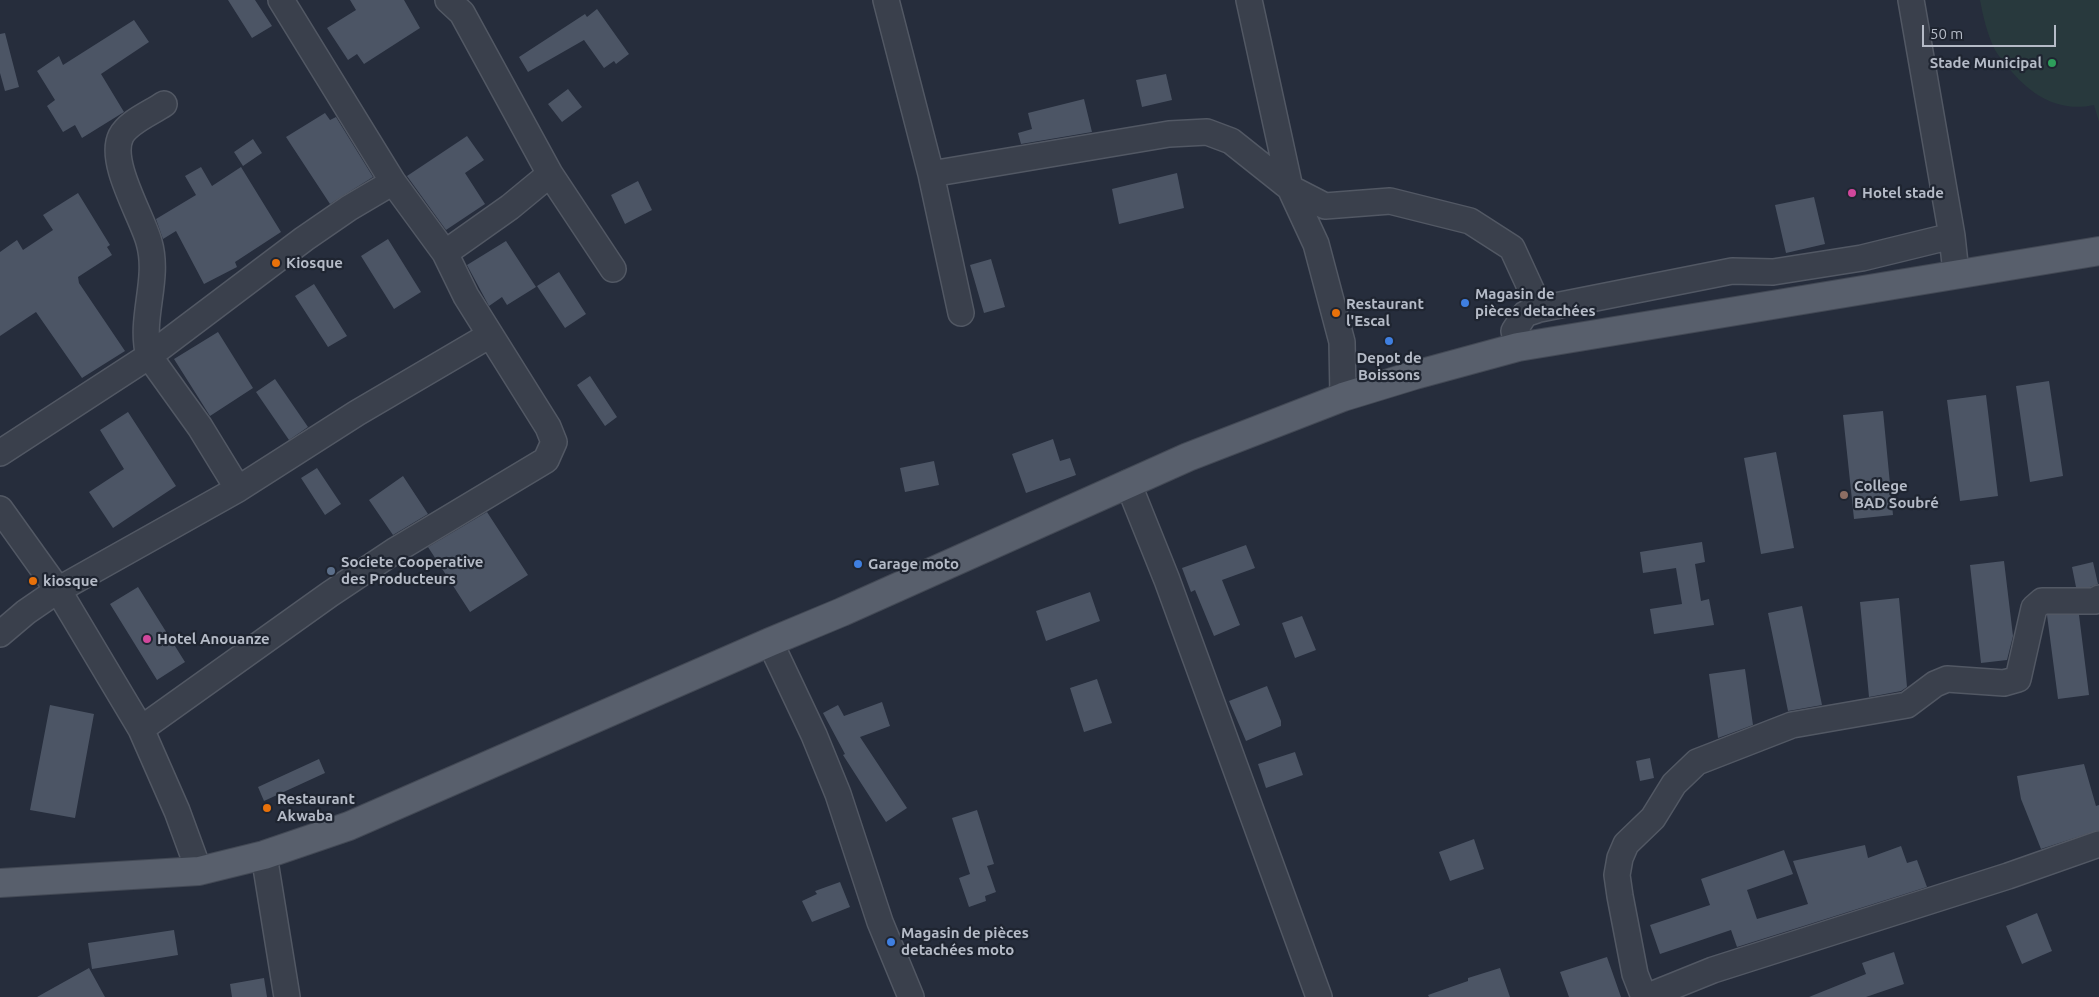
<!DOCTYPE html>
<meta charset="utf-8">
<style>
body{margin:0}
#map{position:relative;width:2099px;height:997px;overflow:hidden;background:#262d3c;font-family:Ubuntu,sans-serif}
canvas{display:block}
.scale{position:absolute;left:1922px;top:25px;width:134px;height:22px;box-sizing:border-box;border:2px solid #b5bbc7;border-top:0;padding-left:6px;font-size:15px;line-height:18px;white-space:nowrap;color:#b5bbc7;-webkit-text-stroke:4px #1f2531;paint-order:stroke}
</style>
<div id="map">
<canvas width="2099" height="997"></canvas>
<div class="scale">50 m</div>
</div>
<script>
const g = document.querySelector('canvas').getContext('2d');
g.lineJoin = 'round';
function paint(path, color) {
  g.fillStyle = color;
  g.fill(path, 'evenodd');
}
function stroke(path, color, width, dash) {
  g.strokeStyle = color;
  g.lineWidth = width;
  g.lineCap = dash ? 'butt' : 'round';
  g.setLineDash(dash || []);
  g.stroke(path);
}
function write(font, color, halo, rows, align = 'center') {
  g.font = font + ' Ubuntu,sans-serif';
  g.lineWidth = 4.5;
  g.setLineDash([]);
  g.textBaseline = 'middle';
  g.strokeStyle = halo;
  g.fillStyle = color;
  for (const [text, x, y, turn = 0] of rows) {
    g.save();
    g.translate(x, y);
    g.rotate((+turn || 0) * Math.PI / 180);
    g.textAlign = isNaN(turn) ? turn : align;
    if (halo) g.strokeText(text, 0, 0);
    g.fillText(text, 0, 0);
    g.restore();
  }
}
const green = new Path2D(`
 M1980 0H2099V122L2094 105C2058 113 2029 94 2008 67 2004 61 1997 55 1994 48 1987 33 1983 16 1980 0Z`);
const building = new Path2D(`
 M228 0H255L272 26 252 38Z
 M350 0H404L420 28 364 64 357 54 348 60 327 28 356 10Z
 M597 9 629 54 616 64 614 61 604 68 584 40 528 72 519 57 585 14 587 17Z
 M134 20 149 42 101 74 124 112 82 138 75 125 63 132 47 106 55 100 37 71 59 56 63 65Z
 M5 33 19 87 5 91 0 73V34Z
 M1166 74 1172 100 1142 107 1136 80Z
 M568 89 582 107 562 122 548 104Z
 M1084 99 1092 132 1021 144 1018 133 1032 129 1028 113Z
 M325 113 330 120 336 117 373 177 330 204 286 137Z
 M467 136 484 160 465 173 485 204 446 230 407 176Z
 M253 139 262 153 243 166 234 152Z
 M201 167 212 186 241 167 281 232 235 262 237 267 204 284 176 231 163 239 156 219 196 195 185 176Z
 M1177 173 1184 208 1119 224 1112 189Z
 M638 181 652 210 625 224 611 195Z
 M78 193 110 245 107 247 112 255 78 277 79 283 125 351 82 378 36 312 0 336V252L17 240 23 250 53 230 43 215Z
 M1814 197 1825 244 1786 253 1775 205Z
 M388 239 421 292 394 309 361 256Z
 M506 241 536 287 507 305 502 297 489 306 467 265Z
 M991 259 1005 307 984 313 970 265Z
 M559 272 586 314 565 328 537 286Z
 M314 284 347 336 328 347 295 296Z
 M218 332 253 388 210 416 174 359Z
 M590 376 617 417 605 426 577 385Z
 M275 379 308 427 289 440 256 392Z
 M2049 381 2063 476 2030 482 2016 386Z
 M1986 395 1998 496 1960 501 1947 400Z
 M1883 411 1893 515 1854 519 1843 415Z
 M128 412 176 486 113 528 89 492 124 469 100 430Z
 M1053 439 1060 461 1070 458 1076 475 1026 493 1012 454Z
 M1776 452 1794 548 1761 554 1744 458Z
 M934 461 939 485 905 492 900 468Z
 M317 468 341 504 325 515 301 478Z
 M403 476 428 514 393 535 369 500Z
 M487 512 528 575 470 612 428 547Z
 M1702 542 1705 562 1695 564 1701 601 1709 599 1714 625 1654 634 1650 609 1682 604 1676 568 1643 573 1640 552Z
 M1246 545 1255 568 1222 580 1240 625 1214 636 1195 590 1191 592 1182 568Z
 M2004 561 2013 636 2007 660 1981 663 1970 565Z
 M2093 562 2098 584 2090 587H2076L2072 567Z
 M138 587 185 662 157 680 110 604Z
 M1090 592 1100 621 1046 641 1036 611Z
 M1899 598 1907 687 1901 691 1869 697 1860 602Z
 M1802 606 1822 705 1788 711 1768 613Z
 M2047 615H2079L2089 695 2058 699Z
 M1302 616 1316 650 1295 658 1282 623Z
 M1745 669 1753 725 1718 738 1709 674Z
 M1097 679 1112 723 1084 732 1070 688Z
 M1267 686 1281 721V726L1246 741 1229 701Z
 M882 702 890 726 860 737 907 808 886 822 843 755 845 754 823 713 838 705 844 716Z
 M50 705 94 714 75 818 30 810Z
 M1295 752 1303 775 1266 788 1258 764Z
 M1650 758 1654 778 1640 781 1636 761Z
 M319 759 325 773 264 801 258 787Z
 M2084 764 2096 806 2099 805V830L2041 849 2021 799 2017 776Z
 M977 810 994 864 987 866 996 892 985 896 986 901 969 907 959 878 970 874 952 818Z
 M1474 839 1484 869 1450 881 1439 852Z
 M1865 845 1868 858 1901 846 1907 863 1917 860 1927 887 1737 947 1731 930 1660 954 1650 925 1710 905 1701 879 1784 850 1793 874 1747 890 1757 919 1808 904 1793 861Z
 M840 882 850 907 812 922 802 901 817 894 815 891Z
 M2037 913 2052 951 2022 964 2006 926Z
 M174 930 178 955 92 969 88 943Z
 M1894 952 1904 984 1866 997H1809L1866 974 1862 963Z
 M1607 957 1621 997H1569L1560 972Z
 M89 968 105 997H37Z
 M1500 968 1510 997H1429L1428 995 1468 981V978Z
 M264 978 267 997H232L230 984Z`);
const minor = new Path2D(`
 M281 0 393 182 445 253 510 207 550 174 462 13 448 0
 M886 0 931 174 961 313
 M1249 0 1290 188 1316 244 1342 342 1343 397
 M1911 0 1952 236 1956 273
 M164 104C151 113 128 122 121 136 108 162 142 216 149 242 160 280 139 318 149 356L200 427 238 489
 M550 174 613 269
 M931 174 1169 134 1207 132 1231 141 1290 188 1325 206 1390 201 1470 221 1512 248 1540 309
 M1518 347 1514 331 1525 314 1540 309 1732 271 1773 272 1862 258 1952 236
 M0 453 149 356 304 239 349 208 393 182
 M1128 483 1167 580 1319 997
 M0 509 58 590 141 729 177 811 199 871
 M0 634 26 612 58 590 238 489 357 413 490 335
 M770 642 814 735 838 794 880 922 911 997
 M141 729 330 594 396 550 546 460 554 442 548 427 466 296 445 253
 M264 855 287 997
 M1644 997 1635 974 1620 896 1617 875 1620 858 1626 844 1653 818 1674 784 1697 762 1792 725 1907 705 1935 684 1947 679 2004 683 2018 679 2034 608 2042 601H2095L2099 598
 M1646 997 1713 970 2008 876 2099 844`);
const major = new Path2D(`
 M0 883 199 871 264 855 349 826 770 642 842 612 1188 457 1343 397 1415 375 1518 347 2099 251`);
const markers = [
 [2052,63,5,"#2e9e5b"],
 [1852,193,5,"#d1479c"],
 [276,263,5,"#e8710a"],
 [1465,303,5,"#3f7fe0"],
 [1336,313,5,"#e8710a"],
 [1389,341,5,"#3f7fe0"],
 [1844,495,5,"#8d6e63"],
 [858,564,5,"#3f7fe0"],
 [331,571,5,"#5c6f8a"],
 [33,581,5,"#e8710a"],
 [147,639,5,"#d1479c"],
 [267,808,5,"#e8710a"],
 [891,942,5,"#3f7fe0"]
];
const poiNames = [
 ["Stade Municipal",2042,63,"right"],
 ["Hotel stade",1862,193],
 ["Kiosque",286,263],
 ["Magasin de",1475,294],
 ["pièces detachées",1475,311],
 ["Restaurant",1346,304],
 ["l'Escal",1346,321],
 ["Depot de",1389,358,"center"],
 ["Boissons",1389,375,"center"],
 ["College",1854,486],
 ["BAD Soubré",1854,503],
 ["Societe Cooperative",341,562],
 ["des Producteurs",341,579],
 ["Garage moto",868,564],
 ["kiosque",43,581],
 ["Hotel Anouanze",157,639],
 ["Restaurant",277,799],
 ["Akwaba",277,816],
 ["Magasin de pièces",901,933],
 ["detachées moto",901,950]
];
paint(green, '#28393d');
paint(building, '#4c5565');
stroke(minor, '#525864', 28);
stroke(major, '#434955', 30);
stroke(minor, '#3a404c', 25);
stroke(major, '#585f6c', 28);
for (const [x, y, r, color] of markers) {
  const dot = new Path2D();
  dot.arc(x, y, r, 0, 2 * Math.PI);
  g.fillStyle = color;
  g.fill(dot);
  stroke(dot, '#1f2531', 2);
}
write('bold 15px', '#b5bbc7', '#1f2531', poiNames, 'left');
</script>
